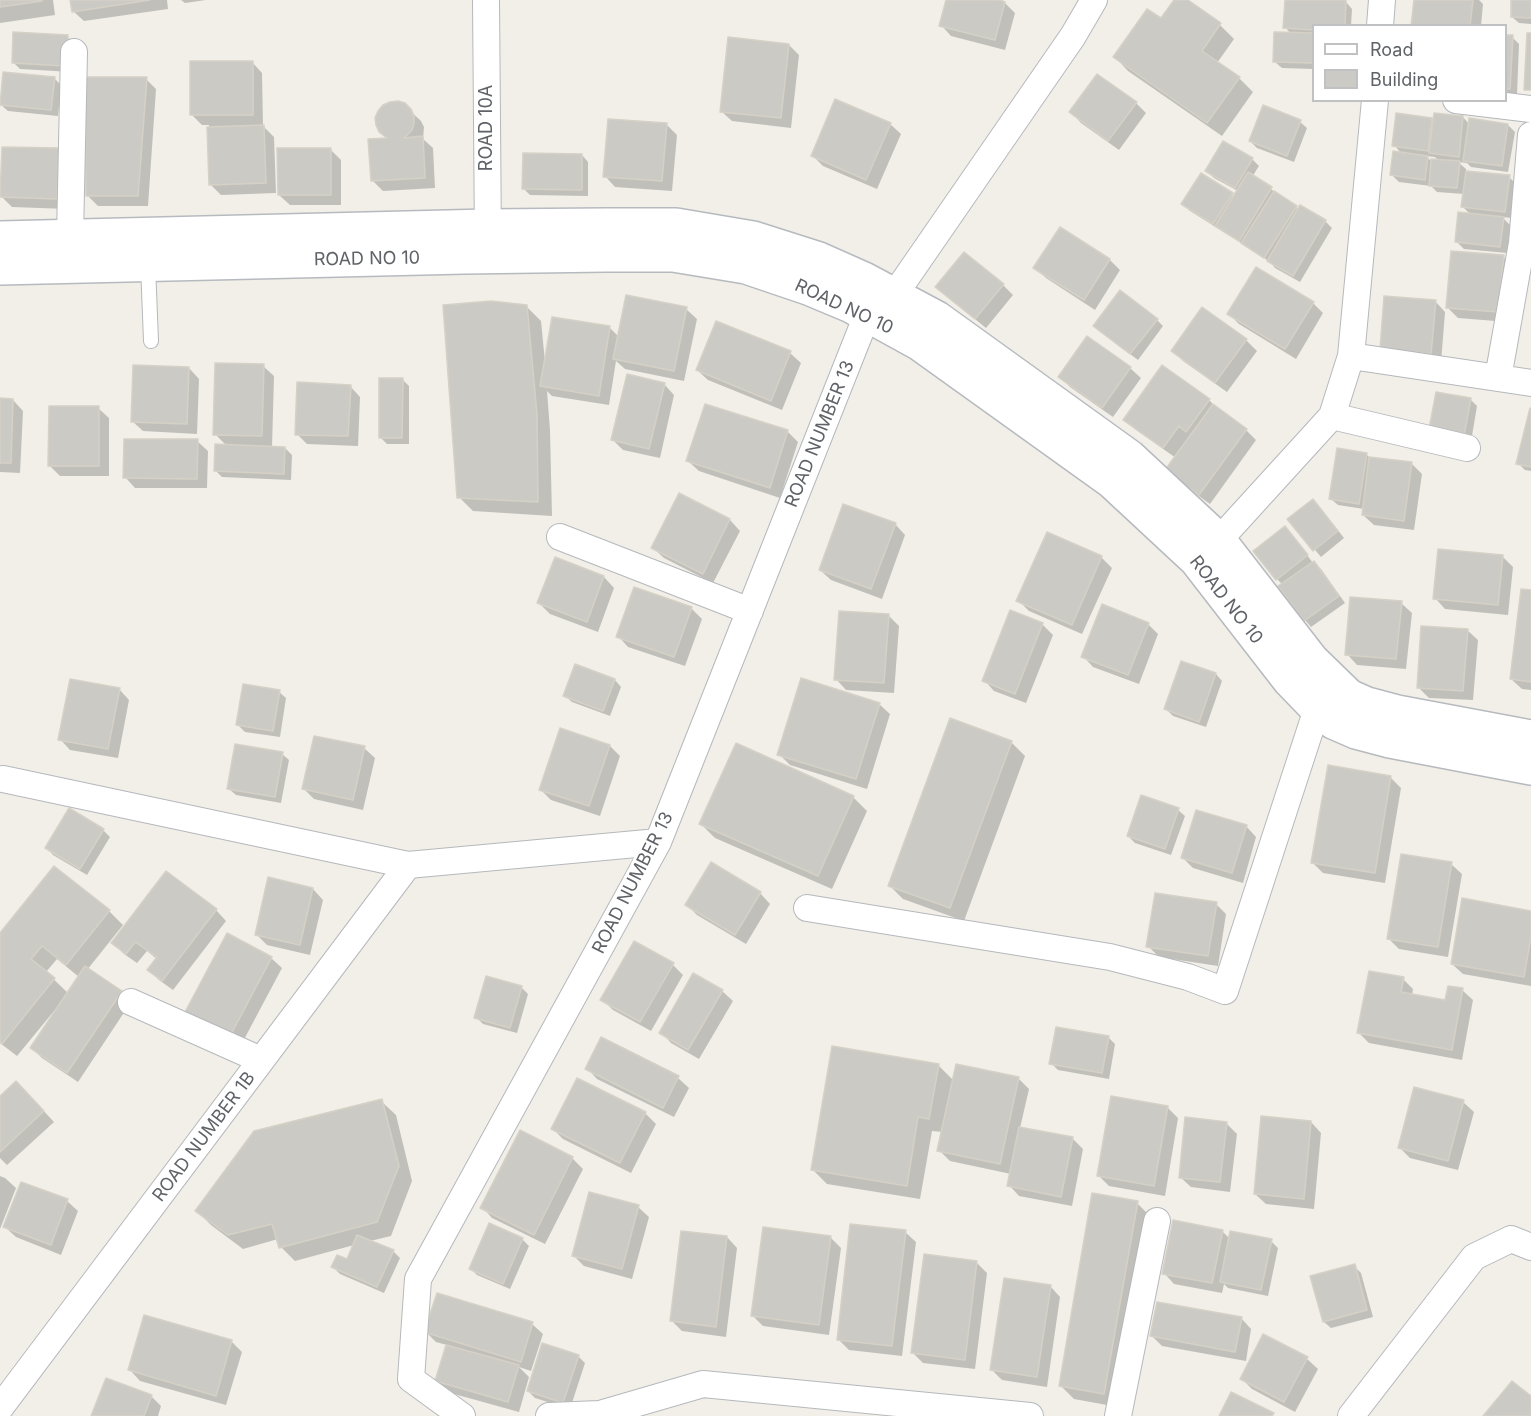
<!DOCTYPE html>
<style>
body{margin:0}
#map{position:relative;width:1531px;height:1416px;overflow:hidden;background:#f1efe8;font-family:Inter,sans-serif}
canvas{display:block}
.legend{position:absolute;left:1312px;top:24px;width:195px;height:78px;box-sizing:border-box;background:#fff;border:2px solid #bfc1c3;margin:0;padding:8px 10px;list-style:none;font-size:18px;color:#5f6368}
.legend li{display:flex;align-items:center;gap:12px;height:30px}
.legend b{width:30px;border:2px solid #bfc1c3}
</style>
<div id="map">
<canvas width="1531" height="1416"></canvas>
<ul class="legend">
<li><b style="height:8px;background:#fff"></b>Road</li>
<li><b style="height:16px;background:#cccac5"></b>Building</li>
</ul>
</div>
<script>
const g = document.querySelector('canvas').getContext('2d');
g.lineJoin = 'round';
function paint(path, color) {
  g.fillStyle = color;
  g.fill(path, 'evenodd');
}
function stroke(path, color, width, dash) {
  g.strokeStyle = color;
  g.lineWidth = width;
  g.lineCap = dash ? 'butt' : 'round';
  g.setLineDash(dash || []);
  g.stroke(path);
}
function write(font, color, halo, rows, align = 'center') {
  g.font = font + ' Inter,sans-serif';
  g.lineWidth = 6;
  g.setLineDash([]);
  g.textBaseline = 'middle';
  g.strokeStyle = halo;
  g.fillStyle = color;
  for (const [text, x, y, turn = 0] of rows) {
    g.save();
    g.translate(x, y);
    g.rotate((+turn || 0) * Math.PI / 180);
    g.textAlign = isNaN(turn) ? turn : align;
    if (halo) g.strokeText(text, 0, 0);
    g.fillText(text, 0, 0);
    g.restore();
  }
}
const shadow = new Path2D(`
 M0 0H53L55 15 0 23Z
 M72 0H167L168 9 84 21 73 11Z
 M181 0H206L185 3Z
 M947 0H994L1005 3 1015 13 1005 50 951 36 941 25Z
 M1175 0H1185L1220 25 1234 39 1217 63 1239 78 1253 92 1222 136 1128 71 1115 57 1161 20Z
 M1286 0 1346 2 1352 9 1351 26H1314V69L1282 68 1275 62 1291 34 1285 27Z
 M1415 0H1479L1483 4 1481 26H1413Z
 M1513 0H1531V24L1519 23 1512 17Z
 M67 37 74 43 72 72 20 69 13 62Z
 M1506 37H1512L1519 44 1517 95H1506Z
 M789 45 799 55 791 128 732 121 721 111Z
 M252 62 262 73 263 126 274 137 276 193 221 195 211 185 209 125H202L192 115Z
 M54 78 61 85 58 116 8 111 1 105Z
 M146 79 156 89 148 206H98L88 196Z
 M1136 103 1146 113 1119 150 1081 123 1071 112Z
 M404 105 421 121 424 127 423 139 433 148 435 188 383 191 372 180 388 140 380 131Z
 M1463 117 1469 124 1508 125 1515 132 1508 172 1471 167 1467 163 1458 162 1466 169V172L1509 177 1516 184 1512 218 1502 217 1510 225 1507 253 1464 249 1457 242 1471 215 1463 207 1464 194 1437 192 1431 186 1399 182 1392 175 1402 154 1394 145 1431 119 1434 122ZM1426 156 1435 157 1439 161 1432 162Z
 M1300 122 1307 128 1294 162 1257 148 1250 141Z
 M666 124 677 135 672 191 615 187 605 176Z
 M890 124 901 134 877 189 823 166 812 155Z
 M1224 143 1252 159 1259 166 1252 177 1271 189 1278 195 1299 210 1325 221 1332 228 1300 282 1275 268 1270 262 1246 246 1190 211 1183 204 1202 175 1234 197 1238 191 1214 178 1207 171Z
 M330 149 341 160V205H290L279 195Z
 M58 150 69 160 67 209 12 207 2 197Z
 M582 155 588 162V196L530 195 523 188Z
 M1060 229 1110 260 1120 270 1095 310 1046 278 1035 268Z
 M1503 257 1514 267 1508 322 1458 318 1447 307Z
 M1003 285 1013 295 986 328 948 297Z
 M1435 301 1445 312 1441 363 1381 349Z
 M1313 303 1323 313 1296 359 1239 324 1229 314Z
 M527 307 541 321 545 362 610 328 619 337 686 309 697 319 684 381 625 369 616 361 609 405 552 396 547 391 550 430 552 516 473 511 459 497Z
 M1203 309 1246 340 1257 351 1227 392 1183 361 1173 350Z
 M1157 320 1163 326 1138 360 1101 332Z
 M717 322 790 353 801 363 782 410 708 380 697 370Z
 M1087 338 1130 368 1141 378 1113 417 1070 387 1060 376Z
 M263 366 274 376 272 448H285L292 455 291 480 222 477 215 470 227 446 215 434Z
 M189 368 199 379 197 434 143 431 132 421Z
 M402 379 409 386V444H387L380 437Z
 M664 384 674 395 660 458 623 450 613 440Z
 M350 386 360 397 358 446 307 444 297 434Z
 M1470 399 1477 406 1471 442 1437 436Z
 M0 400H13L23 411 20 473 0 472Z
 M1209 400 1219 410 1246 430 1256 440 1210 504 1178 481 1176 458 1136 430 1125 419Z
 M706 405 788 432 798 442 780 498 699 471 688 461Z
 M98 408 109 418V476H60L50 466Z
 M1531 410V471L1525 470 1518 463Z
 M197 441 208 451 207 488H135L125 477Z
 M1366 454 1370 458 1411 463 1422 474 1414 530 1374 525 1363 515 1364 509 1338 505 1331 499Z
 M680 495 730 520 740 531 713 583 664 558 653 548Z
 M1320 508 1344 538 1321 557 1289 519Z
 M895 524 905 535 882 599 831 580 820 570Z
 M1292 535 1313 563 1321 569 1345 603 1311 627 1305 620 1283 585 1277 579Z
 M1502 556 1513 567 1508 615 1445 609 1435 598Z
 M1101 557 1112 568 1082 634 1029 611 1018 600Z
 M556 559 604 577 614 588 598 632 550 614 539 603Z
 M1531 591V690L1522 689 1511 679Z
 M1401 603 1412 613 1406 669 1357 665 1347 654Z
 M691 608 702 619 685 666 628 647 618 636Z
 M889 616 899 626 894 693 846 690 836 679Z
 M1042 624 1053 635 1026 703 994 691 984 680Z
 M1148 624 1158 634 1139 684 1093 667 1083 656Z
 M1467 630 1478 640 1473 700 1429 698 1418 687Z
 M1182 663 1216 674 1222 681 1206 727 1173 716 1166 709Z
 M615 680 621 687 610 716 572 702 565 696Z
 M119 689 129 700 118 758 70 750 60 739Z
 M279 692 286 698 280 737 245 732 238 725Z
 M879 704 890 714 867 789 790 765 779 754Z
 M1011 742 1025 756 964 921 903 899 889 885Z
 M610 746 620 756 600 816 551 800 540 789Z
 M364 748 375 758 363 810 314 799 304 789Z
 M282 754 289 760 281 803 236 795 229 789Z
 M1390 777 1401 788 1385 883 1323 873 1313 863Z
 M853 797 867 811 832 889 715 838 701 824Z
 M1178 810 1185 816 1171 855 1135 843 1128 836Z
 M1246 826 1256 837 1243 883 1193 868 1183 858Z
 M103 830 110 837 87 875 53 855 47 848Z
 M1451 864 1462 874 1448 957 1399 949 1389 939Z
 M55 868 109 911 123 925 87 970 121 992 131 1002 78 1082 42 1058 32 1048 56 1012 54 1011 17 1056 0 1043V935ZM57 959 79 977 68 993 46 972Z
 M313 889 323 900 310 955 267 945 257 935Z
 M760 893 770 904 746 944 697 915 687 905Z
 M1216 904 1226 914 1218 966 1159 957 1148 946Z
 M216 910 226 921 173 990 159 980 149 970 157 959 147 951 137 963 124 954 113 943Z
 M1531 912V986L1463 974 1452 964Z
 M271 958 282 968 240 1047 196 1025Z
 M673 965 683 975 651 1031 613 1010 602 999Z
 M1403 979 1413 989 1412 996 1446 1002 1462 990 1473 1000 1462 1060 1369 1043 1359 1033Z
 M521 987 528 994 517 1033 483 1024 476 1017Z
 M722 991 733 1001 699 1059 671 1043 661 1032Z
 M1108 1037 1115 1044 1109 1079 1058 1070 1051 1063Z
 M601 1039 678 1078 689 1088 674 1117 597 1079 587 1068Z
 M938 1065 954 1081 1018 1078 1029 1089 1020 1128 1073 1139 1083 1149 1072 1206 1019 1196 1009 1185 1011 1174 950 1161 939 1150 943 1132 932 1131 920 1199 827 1184 813 1170Z
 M27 1093 54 1122 7 1165 0 1158V1098Z
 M381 1101 396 1115 412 1181 391 1236 370 1241 393 1251 400 1258 384 1293 340 1274 333 1267 348 1261 354 1245 295 1261 281 1247 278 1239 243 1249 211 1225 197 1211Z
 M1463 1102 1474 1112 1458 1170 1410 1158 1400 1148Z
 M1167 1107 1178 1118 1165 1196 1109 1186 1099 1176Z
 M645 1113 656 1124 631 1173 563 1139 553 1129Z
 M1311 1122 1321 1133 1314 1209 1266 1204 1255 1194Z
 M1226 1123 1237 1134 1230 1192 1191 1187 1180 1177Z
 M520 1132 573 1159 583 1169 545 1244 492 1218 482 1207Z
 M0 1176 5 1178 16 1188 0 1229Z
 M67 1201 78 1211 61 1255 16 1237 5 1227Z
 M1137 1203 1151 1217 1118 1407 1074 1399 1060 1385Z
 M638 1207 649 1217 632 1279 584 1266 574 1256Z
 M1222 1231 1230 1239 1271 1241 1278 1248 1268 1296 1228 1288 1224 1284 1222 1293 1174 1284 1164 1273Z
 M905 1232 916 1242 902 1356 849 1350 838 1339Z
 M727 1237 737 1248 726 1337 682 1331 672 1321Z
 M831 1238 841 1248 829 1335 763 1326 753 1316Z
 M522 1239 529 1246 510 1289 477 1275 470 1268Z
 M977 1263 987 1273 975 1369 923 1363 913 1353Z
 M1354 1266 1361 1273 1373 1317 1331 1328 1324 1322Z
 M1050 1286 1060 1297 1047 1387 1002 1380 992 1370Z
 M1241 1318 1251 1329 1246 1361 1162 1346 1152 1336Z
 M532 1324 543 1334 531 1371 519 1367 529 1377 519 1412 447 1392 437 1381 447 1345 436 1342 426 1332Z
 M1264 1336 1307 1359 1318 1369 1295 1412 1252 1389 1241 1378Z
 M231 1341 242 1352 226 1405 140 1381 130 1370Z
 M578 1356 585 1363 570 1409 535 1398 528 1391Z
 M151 1396 161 1406 158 1416H93Z`);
const building = new Path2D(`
 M0 0H42V1L0 7Z
 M70 0H150L72 12Z
 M946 0H1000L1005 2 995 40 939 26Z
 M1174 0H1188L1221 23 1202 51 1240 77 1207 123 1113 57 1147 9 1161 18Z
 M1285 0H1346L1345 26H1314V30L1283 28Z
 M1414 0H1473L1470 26H1411Z
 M1511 0H1531V18L1511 17Z
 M13 32 68 35 66 66 12 63Z
 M1274 32 1314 33V63L1273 62Z
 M1527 33H1531V90H1524Z
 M1506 35H1513L1510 89H1506Z
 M728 37 789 44 781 118 720 112Z
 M190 61H253V115H190Z
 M3 72 55 77 51 110 0 105Z
 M1097 74 1137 102 1108 141 1069 112Z
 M85 77H147L138 196H86Z
 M835 99 891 123 866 180 811 156Z
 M398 101 405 103 411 109 414 116V123L412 130 404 138 423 136 425 178 371 181 368 139 387 138 379 132 376 125 375 118 378 111 383 105 390 102Z
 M1263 105 1301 120 1287 156 1249 141Z
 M1396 113 1432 118 1428 151 1392 146Z
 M1434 113 1463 116 1459 157 1429 153Z
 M1469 118 1508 124 1502 166 1463 161Z
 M608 119 667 123 662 181 603 177Z
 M264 125 266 183 209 185 207 127Z
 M1223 141 1253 158 1235 188 1205 171Z
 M2 147 59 148 57 199 0 197Z
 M277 148H331V195H278Z
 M1393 151 1428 156 1425 180 1390 175Z
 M523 153 582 154V190L522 189Z
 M1431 159 1460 161 1457 188 1429 186Z
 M1466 171 1510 175 1505 212 1461 207Z
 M1248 172 1272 187 1239 241 1215 226Z
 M1201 173 1233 193 1213 224 1181 204Z
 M1274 191 1297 206 1264 258 1241 243Z
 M1300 205 1326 220 1293 276 1267 261Z
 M1458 212 1504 217 1500 247 1455 242Z
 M1060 227 1110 259 1084 300 1033 268Z
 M1451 251 1504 255 1498 312 1446 308Z
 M964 252 1004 284 975 319 935 287Z
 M1256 267 1314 302 1285 349 1227 314Z
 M1120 290 1158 319 1130 354 1093 326Z
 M626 295 687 307 674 371 613 359Z
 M1384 296 1436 300 1431 354 1380 349Z
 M491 301 527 305 537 415 538 502 457 498 443 305Z
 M1202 307 1247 339 1215 383 1171 351Z
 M552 317 610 326 599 396 540 386Z
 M716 321 791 351 771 401 696 370Z
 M1087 336 1131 367 1102 408 1058 377Z
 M215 363 264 364 262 436 213 435Z
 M133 365 189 367 187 424 131 422Z
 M1162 365 1210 399 1186 432 1179 426 1163 448 1123 420Z
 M627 374 665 383 649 449 611 440Z
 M379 378H403L402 438H379Z
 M297 382 351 385 348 436 295 435Z
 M1436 392 1471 398 1464 436 1429 429Z
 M0 398 13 399 11 463H0Z
 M705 404 788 430 770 488 686 461Z
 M1213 404 1247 429 1199 495 1165 470Z
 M49 406H99V466H48Z
 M1530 408 1531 409V467L1516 464Z
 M124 439H198L197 479 123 478Z
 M215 444 285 447 284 474 214 471Z
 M1337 448 1367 453 1359 504 1329 499Z
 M1369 457 1412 462 1404 521 1362 515Z
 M679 493 730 519 703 574 651 548Z
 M1313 499 1338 531 1313 551 1287 519Z
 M843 504 896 523 871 589 819 570Z
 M1285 526 1308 555 1276 580 1253 551Z
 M1047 532 1102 556 1072 625 1016 601Z
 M1438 549 1503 555 1498 605 1433 599Z
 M555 557 604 576 587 622 537 603Z
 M1314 561 1339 596 1304 621 1278 586Z
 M634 587 692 607 674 657 616 637Z
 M1521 589 1531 590V682L1510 679Z
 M1350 597 1402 601 1396 659 1345 655Z
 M1102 604 1149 623 1128 675 1081 657Z
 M1010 610 1043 623 1015 694 982 681Z
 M839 611 889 614 884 683 834 680Z
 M1421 626 1468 629 1463 691 1417 688Z
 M1181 661 1216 673 1199 722 1164 709Z
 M575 664 615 679 603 711 563 696Z
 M801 678 880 703 856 779 777 755Z
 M70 679 120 688 108 749 58 740Z
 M243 684 280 690 273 731 236 725Z
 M950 718 1012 741 950 908 888 886Z
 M560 728 610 745 589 806 539 790Z
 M314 736 365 746 353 800 302 789Z
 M736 743 854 796 818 876 699 824Z
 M235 744 283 752 275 797 227 789Z
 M1328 765 1391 776 1375 873 1311 863Z
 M1141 795 1179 808 1165 849 1127 836Z
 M69 808 104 829 80 869 45 848Z
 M1196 810 1247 825 1232 873 1181 858Z
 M1401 854 1452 862 1438 947 1387 939Z
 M711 862 761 892 735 935 685 905Z
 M54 866 110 910 66 965 42 946 31 959 55 978 2 1044 0 1042V933Z
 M166 871 217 909 162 981 147 970 157 957 135 942 126 954 111 943Z
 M268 877 313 888 300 945 255 935Z
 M1155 893 1217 902 1208 956 1146 947Z
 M1462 898 1531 911V936L1524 977 1451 964Z
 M227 933 272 957 229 1038 184 1014Z
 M634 941 674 963 640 1022 600 1000Z
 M85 966 122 991 67 1073 30 1048Z
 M1369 971 1404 977 1401 992 1445 1000 1448 986 1463 988 1452 1050 1357 1033Z
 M693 973 723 990 688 1050 659 1033Z
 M486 976 522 986 510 1028 474 1018Z
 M1056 1027 1109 1036 1102 1073 1049 1064Z
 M601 1037 679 1076 663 1108 585 1069Z
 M832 1046 939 1064 929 1119 918 1117 907 1186 811 1170Z
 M956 1064 1019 1077 1000 1164 937 1151Z
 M577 1078 646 1112 620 1163 551 1129Z
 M16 1081 44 1111 0 1152V1096Z
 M1414 1087 1464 1100 1448 1161 1398 1148Z
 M1111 1096 1168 1106 1154 1186 1097 1176Z
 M382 1099 399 1166 377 1222 279 1248 272 1224 228 1235 195 1211 254 1131Z
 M1261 1116 1311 1121 1304 1199 1254 1194Z
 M1185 1117 1227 1122 1220 1182 1179 1178Z
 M1019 1127 1073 1137 1061 1197 1007 1186Z
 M520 1130 573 1157 534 1235 480 1208Z
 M21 1182 68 1199 51 1245 3 1227Z
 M589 1192 639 1205 622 1269 572 1256Z
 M1092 1193 1138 1201 1104 1394 1059 1386Z
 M1173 1220 1223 1230 1212 1283 1162 1274Z
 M489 1223 523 1238 503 1284 469 1269Z
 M850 1224 906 1230 892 1346 837 1340Z
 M763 1227 831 1236 819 1325 751 1316Z
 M681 1231 727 1236 716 1327 670 1321Z
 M1230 1231 1272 1239 1261 1290 1220 1282Z
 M357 1235 394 1250 377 1287 331 1267 337 1255 347 1259Z
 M924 1254 977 1261 965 1360 911 1353Z
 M1355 1264 1367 1310 1323 1322 1310 1276Z
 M1004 1278 1051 1285 1037 1377 990 1370Z
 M437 1293 533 1322 521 1362 424 1332Z
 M1157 1302 1242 1317 1235 1352 1150 1336Z
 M144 1315 232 1340 216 1396 128 1370Z
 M1263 1334 1308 1357 1284 1402 1240 1379Z
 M542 1343 579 1355 563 1403 527 1391Z
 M446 1345 519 1365 508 1402 435 1381Z
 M106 1378 152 1395 144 1416H91Z
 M1512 1381 1531 1396V1416H1483Z
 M1231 1392 1274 1413 1272 1416H1219Z`);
const service = new Path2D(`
 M148 265 151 341`);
const minor = new Path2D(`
 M486 0 488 243
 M1380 26 1382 0
 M1456 100 1531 109
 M70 236 74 52
 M895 294 1073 36 1094 0
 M1351 356 1531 383
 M1498 378 1522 243 1531 135
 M1332 416 1467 448
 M560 537 750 611
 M1219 540 1332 416 1351 356 1375 100
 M3 779 408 865 658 842
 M807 908 1110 957 1188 977 1225 991 1317 709
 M131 1002 261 1060
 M0 1408 408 865
 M462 1416 411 1379 418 1279 658 842 867 315
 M549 1416 600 1414 703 1384 1030 1416
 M1118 1416 1157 1221
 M1351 1416 1474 1257 1511 1239 1531 1247`);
const secondary = new Path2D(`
 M0 238 488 226 606 225H676L753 238 819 259 864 279 937 318 1130 457 1219 540 1312 660 1349 696 1367 704 1397 712 1531 737
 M0 268 464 257 606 255H673L746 267 808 288 851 306 920 344 1111 481 1196 560 1289 680 1317 709 1333 722 1356 732 1390 741 1531 768`);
const streetNames = [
 ["ROAD 10A",487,128,-90],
 ["ROAD NO 10",367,259,-1],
 ["ROAD NO 10",844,307,25],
 ["ROAD NUMBER 13",820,434,-68],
 ["ROAD NO 10",1226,600,52],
 ["ROAD NUMBER 13",633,883,-63],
 ["ROAD NUMBER 1B",204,1137,-53]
];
paint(shadow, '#0003');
paint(building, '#cccac5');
stroke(building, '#d6d1c6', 1.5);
stroke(service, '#b5b8bc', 16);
stroke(minor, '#b5b8bc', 28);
stroke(secondary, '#b6babf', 36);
stroke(service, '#fff', 14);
stroke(minor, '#fff', 26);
stroke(secondary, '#fff', 33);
write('18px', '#5f6368', '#fff', streetNames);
</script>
